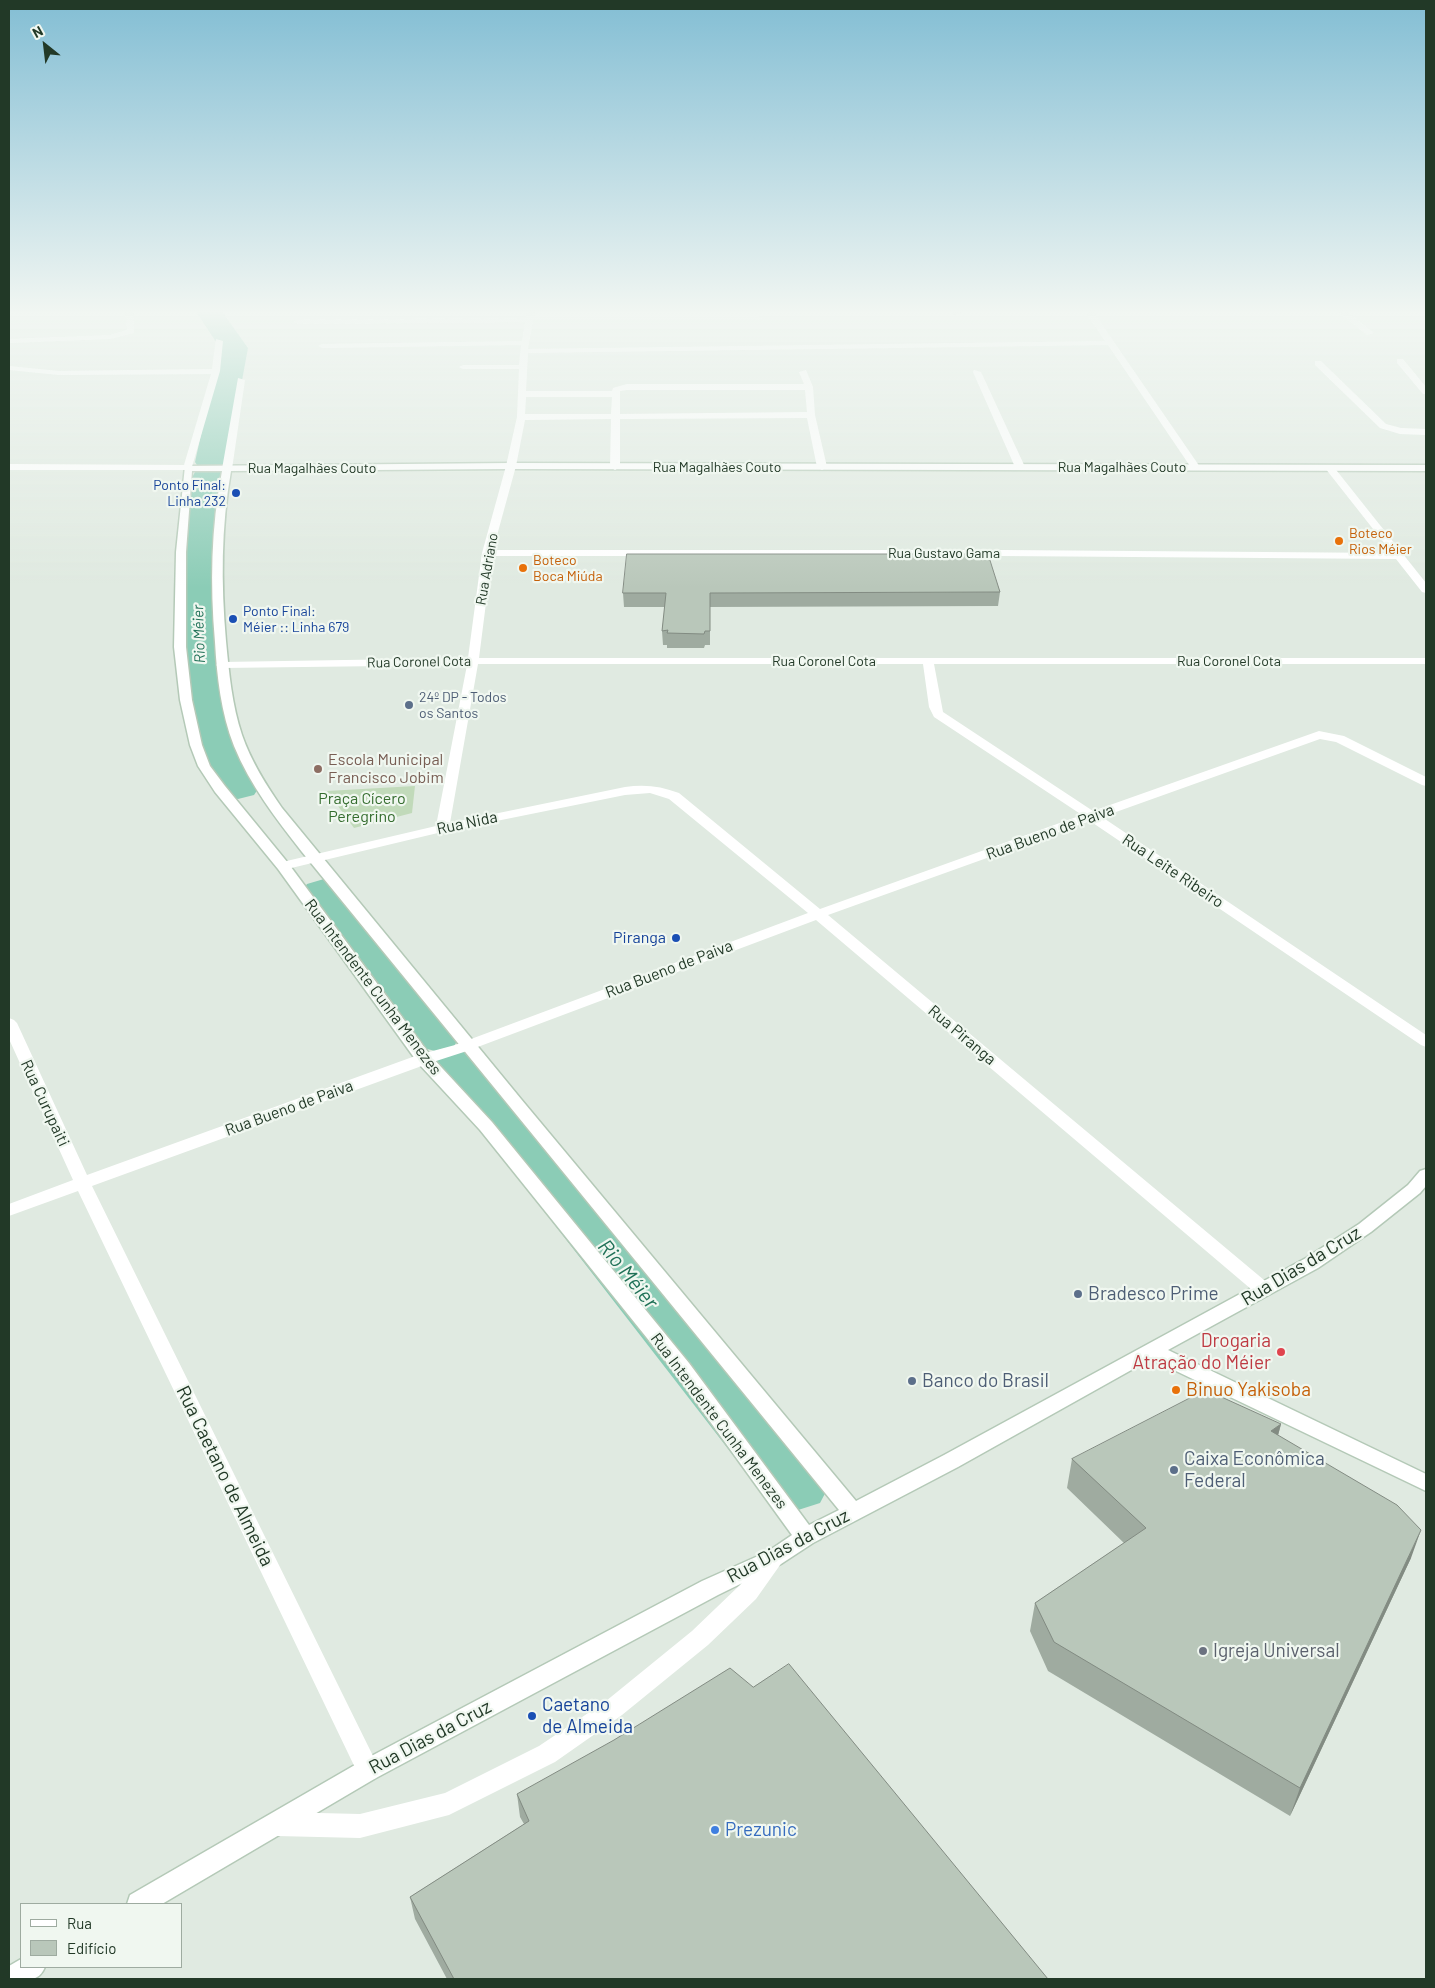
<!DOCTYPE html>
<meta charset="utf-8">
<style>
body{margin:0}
#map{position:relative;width:1435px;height:1988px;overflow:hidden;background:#e0eae1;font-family:Barlow,sans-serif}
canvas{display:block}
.frame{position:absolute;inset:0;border:10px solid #223927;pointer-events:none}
.legend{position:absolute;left:20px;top:1903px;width:162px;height:65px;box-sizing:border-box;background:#f0f7f0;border:1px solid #9eaba0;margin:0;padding:6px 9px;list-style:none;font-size:15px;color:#223927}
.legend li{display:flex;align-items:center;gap:10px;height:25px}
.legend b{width:25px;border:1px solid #9eaba0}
.north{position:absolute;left:20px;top:20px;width:50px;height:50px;-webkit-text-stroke:4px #f0f7f0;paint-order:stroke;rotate:331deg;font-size:14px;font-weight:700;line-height:20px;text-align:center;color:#223927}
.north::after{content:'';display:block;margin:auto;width:18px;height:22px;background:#223927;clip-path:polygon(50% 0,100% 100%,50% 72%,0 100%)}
</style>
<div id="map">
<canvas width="1435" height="1988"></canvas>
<div class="frame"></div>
<ul class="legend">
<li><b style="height:6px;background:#fff"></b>Rua</li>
<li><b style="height:14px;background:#b9c7ba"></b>Edifício</li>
</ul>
<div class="north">N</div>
</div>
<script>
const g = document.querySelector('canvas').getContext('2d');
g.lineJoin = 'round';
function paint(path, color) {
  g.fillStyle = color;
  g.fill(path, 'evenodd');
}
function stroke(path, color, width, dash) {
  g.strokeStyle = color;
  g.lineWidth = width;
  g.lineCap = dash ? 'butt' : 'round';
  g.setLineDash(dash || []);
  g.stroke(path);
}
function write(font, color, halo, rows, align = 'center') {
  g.font = font + ' Barlow,sans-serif';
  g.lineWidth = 4.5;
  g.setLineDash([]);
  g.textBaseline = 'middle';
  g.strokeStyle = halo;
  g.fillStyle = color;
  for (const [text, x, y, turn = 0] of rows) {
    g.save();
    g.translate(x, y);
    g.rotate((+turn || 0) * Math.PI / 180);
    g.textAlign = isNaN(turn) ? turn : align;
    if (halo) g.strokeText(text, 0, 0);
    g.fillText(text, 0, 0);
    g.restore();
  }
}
const green = new Path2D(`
 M415 786 412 813 354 828 327 791Z`);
const river = new Path2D(`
 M195 310H221L248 348 227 462 220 469 224 475C213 548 209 653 232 724 239 746 248 766 260 786L254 795 238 799 222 795C207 773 196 749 189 723 183 701 181 677 180 655 178 627 178 479 199 468L195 462 220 348Z
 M324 879 341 884 454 1022 462 1034 454 1046 435 1051 416 1046 300 894 307 884Z
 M461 1048 481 1054 820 1461 831 1482 820 1503 795 1511 770 1503 441 1078 433 1066 441 1054Z`);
const lane = new Path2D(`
 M125 310H133L134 333 110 339 9 343V339L110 335 127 330Z
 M774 1549 781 1552 785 1558 756 1599 708 1645 622 1715 555 1762 449 1815 360 1838 277 1836 268 1832 265 1824 268 1816 277 1812 360 1814 445 1793 539 1746 606 1701 692 1631 740 1585 767 1552Z`);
const street = new Path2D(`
 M527 310H535L534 316H758L762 318 758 320H533L528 349 1105 341 1084 310H1092L1200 467 1195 470 1192 469 1108 345 528 353 526 391H612L613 388 627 384H804L799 372 806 370 813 387 815 415 827 467 822 470 817 467 807 418 620 419V467L615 470 610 467 611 419 525 420 516 466 493 550H1003L1392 553 1325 468 1330 465 1333 466 1426 583V593L1422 592 1396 559 1003 556H492L479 658H1426V664H934L943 712 1093 811 1319 731 1344 736 1426 777V786L1422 785 1336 742 1320 739 1102 817 1426 1035V1047L1421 1045 1090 821 828 915 1270 1285 1273 1290 1270 1295 1264 1297 1258 1295 816 920 467 1051 430 1063 92 1186 376 1762 380 1770 376 1778 368 1781 360 1778 78 1191 9 1216V1204L73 1180 9 1039V1018L14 1020 17 1023 87 1175 418 1055 455 1045 808 913 669 799 650 793 625 795 442 832 283 870 276 866 278 863 436 826 467 665 222 668 216 665 222 662 468 658 482 553 506 466 517 417 519 369H463L459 367 463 365H519L521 345 322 348 318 346 322 344 522 341 525 322 298 324 294 322 298 320 526 318ZM627 390H805L807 412 620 414V391ZM526 397H612L611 414H525ZM478 664H923L929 707 934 717 1082 815 820 909 679 793C661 786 644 784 625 787L450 823Z
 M952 310H960L961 313 954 315Z
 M1336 310H1345L1374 333 1367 335Z
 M216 339 223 341 220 371 191 470H9V464L184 465 211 374 59 375 9 370V366L59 371 212 369Z
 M1397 359H1403L1426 387V394H1423L1397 363Z
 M1315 361H1321L1386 424 1401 428 1426 429V435L1400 434 1380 428 1315 365Z
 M974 370 981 372 1025 467 1023 469 1020 470 1015 467 973 372Z
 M238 378 245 380 232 469 227 472 222 469Z`);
const secondary = new Path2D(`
 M511 463 1426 465V471L511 469 231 471C221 528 221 583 226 641 229 673 232 705 242 735 251 761 266 785 282 808L521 1099 856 1501 944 1455 1306 1258 1359 1224 1408 1185 1420 1171 1426 1169V1186L1420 1193 1371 1232 1318 1268 1168 1350 1426 1474V1491L1151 1359 958 1467 813 1543 781 1564 718 1595 376 1778 162 1904H127L130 1895 360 1762 702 1581 767 1552 792 1535 675 1373 480 1130 418 1063 278 869 215 792 198 766 190 745 180 700 174 647 176 552 185 466ZM192 471H222C211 528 210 584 215 642 217 677 221 713 234 746 250 785 276 819 302 852L839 1510 809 1525 689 1363 492 1122 430 1055 288 863 225 786 210 766 202 745 192 700 186 647V552Z
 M21 1959V1967H45C38 1984 25 1979 9 1979V1966Z`);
const wall = new Path2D(`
 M1000 592 998 606 710 607V645H705L704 648H667V645H663L662 631 665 607H624L623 593Z
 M1281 1424 1278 1436 1411 1558 1290 1816 1048 1671 1030 1631 1035 1603 1124 1543 1067 1488 1072 1459Z
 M517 1794 1048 1979H447L415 1919 410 1897 524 1824 520 1817Z`);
const shadedWall = new Path2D(`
 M1281 1424 1273 1453 1271 1431Z
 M1421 1530 1411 1558 1290 1816 1300 1788Z`);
const building = new Path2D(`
 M627 554H988L1000 592 710 593V631H705L704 634 667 633 668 630 662 631 666 593H623Z
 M1206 1390 1281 1424 1271 1431 1397 1505 1421 1530 1300 1788 1054 1642 1035 1603 1146 1528 1072 1459Z
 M789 1664 1048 1979H454L410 1897 529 1821 517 1794 614 1740 730 1668 753 1687Z`);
const markers = [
 [236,493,5,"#1a4fb4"],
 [1339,541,5,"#e8710a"],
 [523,568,5,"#e8710a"],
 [233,619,5,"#1a4fb4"],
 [409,705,5,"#5c6f8a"],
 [318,769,5,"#8d6e63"],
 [676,938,5,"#1a4fb4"],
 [1078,1294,5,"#5c6f8a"],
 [1281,1352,5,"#e0444e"],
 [912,1381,5,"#5c6f8a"],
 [1176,1390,5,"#e8710a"],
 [1174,1470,5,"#5c6f8a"],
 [1203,1651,5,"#6b7280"],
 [532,1716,5,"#1a4fb4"],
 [715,1830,5,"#3f7fe0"]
];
const farStreetnames = [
 ["Rua Magalhães Couto",717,467],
 ["Rua Magalhães Couto",1122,467],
 ["Rua Magalhães Couto",312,468],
 ["Rua Gustavo Gama",944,553],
 ["Rua Adriano",487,569,-80],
 ["Rua Coronel Cota",824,661],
 ["Rua Coronel Cota",1229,661],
 ["Rua Coronel Cota",419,662,-1]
];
const farTransitnames = [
 ["Ponto Final:",226,485],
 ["Linha 232",226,501],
 ["Ponto Final:",243,611,"left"],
 ["Méier :: Linha 679",243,627,"left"]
];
const farFoodnames = [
 ["Boteco",1349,533],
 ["Rios Méier",1349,549],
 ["Boteco",533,560],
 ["Boca Miúda",533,576]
];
const farServicenames = [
 ["24º DP - Todos",419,697],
 ["os Santos",419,713]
];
const farWaternames = [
 ["Rio Méier",199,634,-92]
];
const educationNames = [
 ["Escola Municipal",328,760],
 ["Francisco Jobim",328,778]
];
const parkNames = [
 ["Praça Cícero",362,799],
 ["Peregrino",362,817]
];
const streetNames = [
 ["Rua Nida",467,823,-12],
 ["Rua Bueno de Paiva",1050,832,-20],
 ["Rua Leite Ribeiro",1173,871,34],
 ["Rua Bueno de Paiva",669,969,-21],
 ["Rua Intendente Cunha Menezes",373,987,53],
 ["Rua Piranga",962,1035,40],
 ["Rua Curupaiti",45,1103,65],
 ["Rua Bueno de Paiva",289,1108,-20],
 ["Rua Intendente Cunha Menezes",719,1421,53]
];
const transitNames = [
 ["Piranga",666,938]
];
const nearStreetnames = [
 ["Rua Dias da Cruz",1301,1266,-31],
 ["Rua Caetano de Almeida",225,1476,64],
 ["Rua Dias da Cruz",788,1546,-28],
 ["Rua Dias da Cruz",430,1737,-28]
];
const nearServicenames = [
 ["Bradesco Prime",1088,1294],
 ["Banco do Brasil",922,1381],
 ["Caixa Econômica",1184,1459],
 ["Federal",1184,1481]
];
const nearHealthnames = [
 ["Drogaria",1271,1341],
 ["Atração do Méier",1271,1363]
];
const nearFoodnames = [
 ["Binuo Yakisoba",1186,1390]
];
const nearWorshipnames = [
 ["Igreja Universal",1213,1651]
];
const nearTransitnames = [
 ["Caetano",542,1705],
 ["de Almeida",542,1727]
];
const nearShopnames = [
 ["Prezunic",725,1830]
];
const nearWaternames = [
 ["Rio Méier",628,1274,51]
];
paint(green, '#c1daba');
paint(river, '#8bccb6');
stroke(secondary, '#b4c9b7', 3);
paint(lane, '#fff');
paint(street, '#fff');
paint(secondary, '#fff');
paint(wall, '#9faba0');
paint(shadedWall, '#828b82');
paint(building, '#b9c7ba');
stroke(building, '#828b82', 1);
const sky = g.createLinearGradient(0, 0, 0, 588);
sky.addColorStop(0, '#83bed4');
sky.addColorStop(0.53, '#f1f6f2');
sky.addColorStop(1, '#f1f6f200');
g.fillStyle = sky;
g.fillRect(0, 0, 1435, 588);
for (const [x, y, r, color] of markers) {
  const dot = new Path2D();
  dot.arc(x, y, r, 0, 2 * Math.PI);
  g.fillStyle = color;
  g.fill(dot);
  stroke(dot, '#f0f7f0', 2);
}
write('14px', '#223927', '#f0f7f0', farStreetnames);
write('14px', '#164399', '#f0f7f0', farTransitnames, 'right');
write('14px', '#c56008', '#f0f7f0', farFoodnames, 'left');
write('14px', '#4e5e75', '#f0f7f0', farServicenames, 'left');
write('italic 15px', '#207157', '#f0f7f0', farWaternames);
write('16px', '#785e54', '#f0f7f0', educationNames, 'left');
write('16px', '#356d2f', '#f0f7f0', parkNames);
write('16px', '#223927', '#f0f7f0', streetNames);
write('16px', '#164399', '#f0f7f0', transitNames, 'right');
write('19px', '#223927', '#f0f7f0', nearStreetnames);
write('19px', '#4e5e75', '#f0f7f0', nearServicenames, 'left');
write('19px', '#be3a42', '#f0f7f0', nearHealthnames, 'right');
write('19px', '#c56008', '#f0f7f0', nearFoodnames, 'left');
write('19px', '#5b616d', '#f0f7f0', nearWorshipnames, 'left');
write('19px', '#164399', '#f0f7f0', nearTransitnames, 'left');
write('19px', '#366cbe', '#f0f7f0', nearShopnames, 'left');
write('italic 21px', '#207157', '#f0f7f0', nearWaternames);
</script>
